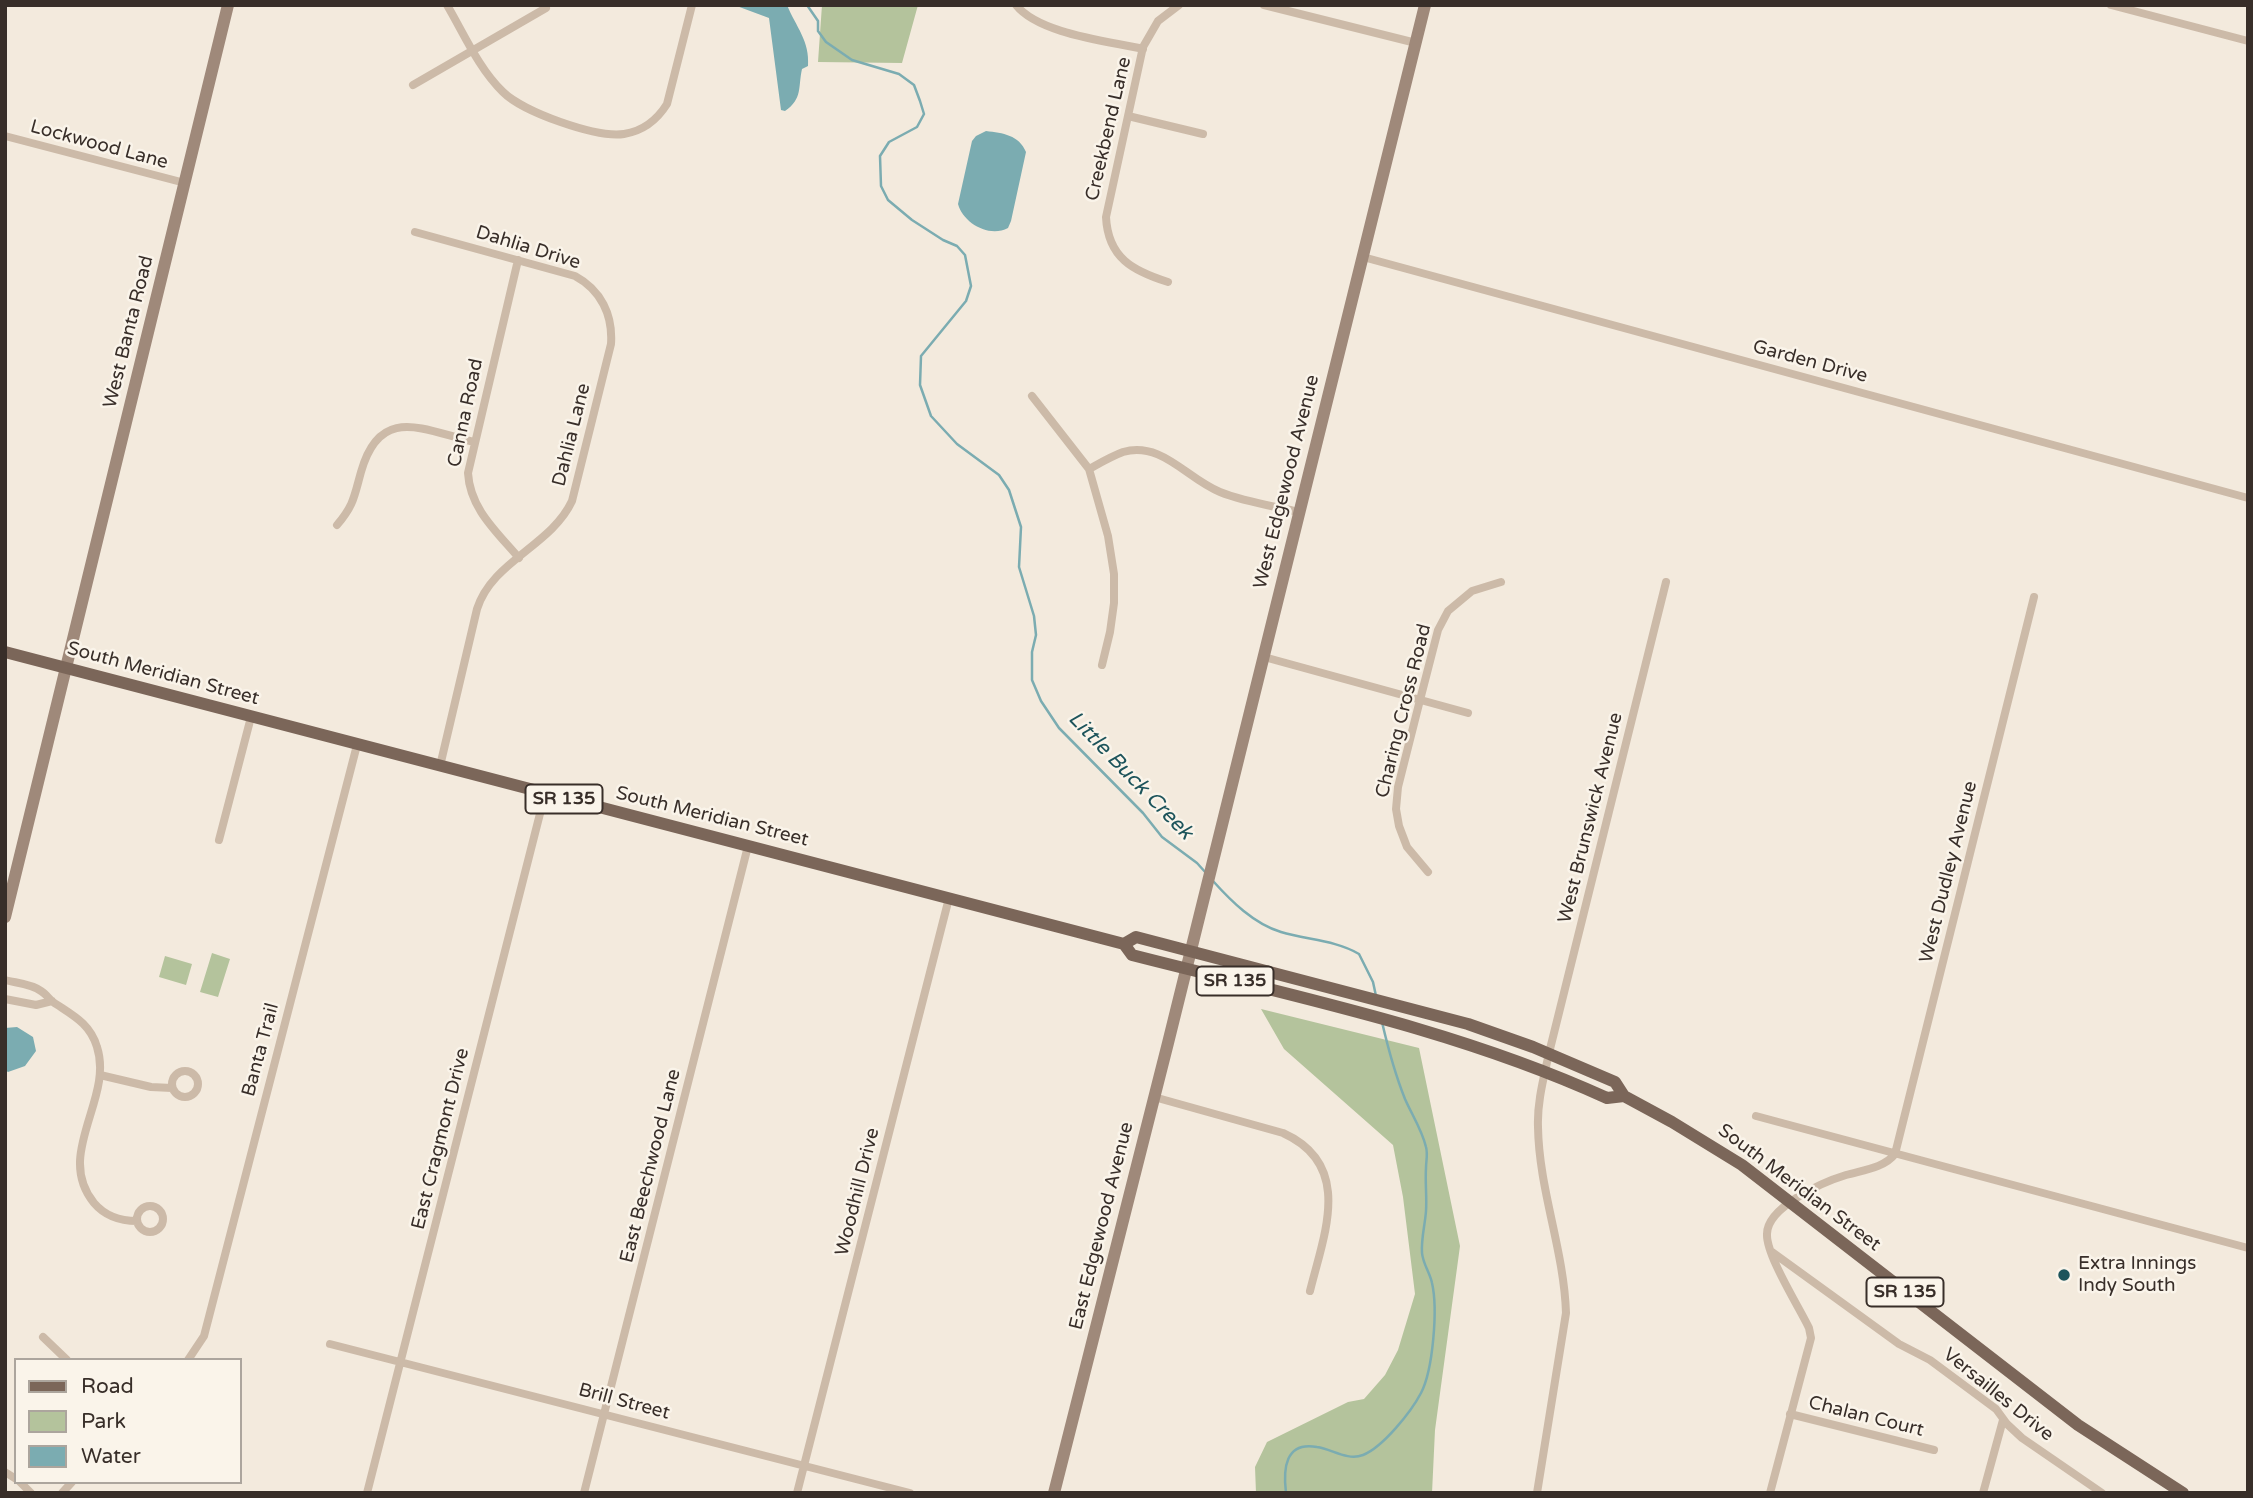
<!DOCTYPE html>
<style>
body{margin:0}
#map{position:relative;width:2253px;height:1498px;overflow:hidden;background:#f3eadd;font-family:"Varela Round",sans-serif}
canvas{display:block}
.frame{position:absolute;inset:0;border:7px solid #382e29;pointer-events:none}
.legend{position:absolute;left:14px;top:1358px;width:228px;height:126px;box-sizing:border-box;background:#faf4ea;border:2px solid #aca59d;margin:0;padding:9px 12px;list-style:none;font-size:21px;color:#382e29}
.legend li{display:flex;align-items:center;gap:14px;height:35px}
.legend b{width:35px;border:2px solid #aca59d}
</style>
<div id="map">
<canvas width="2253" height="1498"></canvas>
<div class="frame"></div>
<ul class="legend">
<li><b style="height:9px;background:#7b6659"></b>Road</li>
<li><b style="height:19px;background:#b4c39c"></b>Park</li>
<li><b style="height:19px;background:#7bacb1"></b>Water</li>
</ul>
</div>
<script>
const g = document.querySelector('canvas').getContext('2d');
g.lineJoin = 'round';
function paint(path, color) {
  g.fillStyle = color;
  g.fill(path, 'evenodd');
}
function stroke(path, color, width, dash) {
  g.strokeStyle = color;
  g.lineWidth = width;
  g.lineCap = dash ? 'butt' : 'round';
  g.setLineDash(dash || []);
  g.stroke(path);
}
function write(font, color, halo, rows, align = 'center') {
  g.font = font + ' "Varela Round",sans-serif';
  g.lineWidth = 5;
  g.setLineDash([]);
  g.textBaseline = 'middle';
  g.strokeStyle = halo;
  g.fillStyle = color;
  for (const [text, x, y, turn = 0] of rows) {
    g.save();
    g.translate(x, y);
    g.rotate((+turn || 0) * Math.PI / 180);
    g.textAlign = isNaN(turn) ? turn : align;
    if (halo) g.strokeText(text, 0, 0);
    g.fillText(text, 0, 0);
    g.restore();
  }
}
const green = new Path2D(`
 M822 5H918L902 63 818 62Z
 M212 953 230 959 218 997 200 992Z
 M165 956 192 964 186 985 159 977Z
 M1261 1009 1419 1048 1460 1246 1435 1430 1432 1493H1256L1255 1467 1267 1442 1348 1402 1364 1399 1385 1375 1398 1350 1415 1294 1403 1197 1393 1145 1284 1049Z`);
const water = new Path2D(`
 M734 5H787C796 27 810 41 808 66L802 69C798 86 803 99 785 111L781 110 769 18Z
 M986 131C1003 133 1019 135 1026 152L1011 221 1008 228C989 238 963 223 958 204L972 141 976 136Z
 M17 1027 33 1037 36 1051 25 1066 8 1072 5 1070V1028Z`);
const stream = new Path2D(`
 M807 5 818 21V31L826 42 852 60 899 74 914 85 920 101 924 114 917 127 889 142 880 156 881 186 888 200 912 220 943 240 957 246 965 255 971 286 966 301 921 356 920 385 931 416 957 444 999 475 1009 490 1021 527 1019 567 1034 616 1036 635 1032 652V680L1041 701 1059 728 1143 813 1162 837 1197 863 1206 873
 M1213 881C1231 901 1254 924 1281 932 1307 940 1335 940 1359 954L1373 982 1376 996
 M1286 1493C1283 1469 1285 1441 1317 1447 1332 1449 1347 1461 1363 1455 1383 1447 1411 1412 1421 1393 1433 1370 1438 1309 1432 1283 1430 1273 1423 1264 1422 1253 1421 1239 1425 1225 1426 1211 1427 1197 1425 1183 1426 1168 1426 1161 1428 1154 1426 1147 1422 1130 1412 1115 1405 1099 1395 1074 1388 1048 1382 1022`);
const street = new Path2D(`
 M447 5C464 34 479 69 503 92 523 112 596 138 624 134 643 131 657 120 667 104L692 5
 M1016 5C1039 34 1108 41 1143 49
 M1264 5 1416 43
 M2111 5 2248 41
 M413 85 546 8
 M1128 116 1203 134
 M5 136 185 183
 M415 232 575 276C601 290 613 315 611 344L572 501C551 546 492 561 477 609L440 766
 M1363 257 2248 498
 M518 260 468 473C470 509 497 532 519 558
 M1168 282C1133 271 1108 258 1106 217L1143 47 1158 21 1179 5
 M1032 396 1089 469 1108 536 1114 574V603L1110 632 1102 665
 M1089 469C1100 463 1112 456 1123 452 1162 441 1187 479 1220 492 1245 502 1273 506 1299 512
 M337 525C354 505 354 497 361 472 380 404 423 430 474 442
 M1264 657 1468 713
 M219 840 251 717
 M1428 872 1407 847 1399 826 1396 809 1398 787 1420 700 1438 630 1448 611 1472 591 1501 582
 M5 980C16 983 32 984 41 991 46 994 49 999 53 1002 72 1015 90 1023 97 1047 114 1099 54 1154 94 1203 105 1216 121 1221 137 1221
 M5 999 36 1005 52 1001
 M172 1084a13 13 0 1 1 26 0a13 13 0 1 1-26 0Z
 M100 1075 151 1087 172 1088
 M1154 1097 1283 1133C1354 1165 1324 1234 1310 1291
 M1756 1116 2248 1248
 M137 1219a13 13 0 1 1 26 0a13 13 0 1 1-26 0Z
 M1772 1252 1899 1344 1930 1360 1996 1409 2007 1424 2022 1438 2102 1493
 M43 1337 67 1360
 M330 1344 910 1493
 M188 1360 204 1336 357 745
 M1790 1414 1934 1450
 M5 1472 16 1479
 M20 1482 31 1493
 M62 1493 72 1482
 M367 1493 545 794
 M584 1493 748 846
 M797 1493 949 898
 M1537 1493 1566 1313C1564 1250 1539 1190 1538 1127 1537 1102 1544 1077 1549 1053L1666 582
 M1770 1493 1811 1338 1809 1328C1799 1307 1766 1255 1767 1234 1767 1207 1823 1182 1846 1175 1863 1170 1884 1168 1895 1154L2034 597
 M1983 1493 2003 1420`);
const secondary = new Path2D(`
 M5 917 228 5
 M1054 1493 1168 1043 1425 5`);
const primary = new Path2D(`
 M5 652 1124 944 1132 955C1292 996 1456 1029 1607 1098L1624 1096
 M1124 944 1136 937 1468 1024 1533 1047 1615 1082 1624 1096 1672 1122 1742 1165 2078 1425 2183 1493`);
const markers = [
 [2064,1275,7,"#1d545b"]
];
const shields = [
 [564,799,77],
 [1235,981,77],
 [1905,1292,77]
];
const shieldNames = [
 ["SR 135",564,799],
 ["SR 135",1235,981],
 ["SR 135",1905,1292]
];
const streetNames = [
 ["Creekbend Lane",1109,129,-77],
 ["Lockwood Lane",99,145,15],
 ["Dahlia Drive",528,248,17],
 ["West Banta Road",129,332,-76],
 ["Garden Drive",1810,362,15],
 ["Canna Road",466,413,-78],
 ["Dahlia Lane",572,435,-76],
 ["West Edgewood Avenue",1287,482,-76],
 ["South Meridian Street",163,674,15],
 ["Charing Cross Road",1404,711,-76],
 ["South Meridian Street",712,817,14],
 ["West Brunswick Avenue",1591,818,-76],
 ["West Dudley Avenue",1949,872,-76],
 ["Banta Trail",261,1050,-75],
 ["East Cragmont Drive",441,1139,-76],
 ["East Beechwood Lane",651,1166,-76],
 ["South Meridian Street",1799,1188,37],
 ["Woodhill Drive",858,1192,-76],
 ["East Edgewood Avenue",1102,1226,-76],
 ["Versailles Drive",1998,1395,39],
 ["Brill Street",624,1402,15],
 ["Chalan Court",1866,1417,14]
];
const poiNames = [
 ["Extra Innings",2078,1264],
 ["Indy South",2078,1286]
];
const waterNames = [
 ["Little Buck Creek",1130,776,46]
];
paint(green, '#b4c39c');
paint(water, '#7bacb1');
stroke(stream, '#7bacb1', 2.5);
stroke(street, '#ccbaa8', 8);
stroke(secondary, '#9f897a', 12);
stroke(primary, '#7b6659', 12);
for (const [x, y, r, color] of markers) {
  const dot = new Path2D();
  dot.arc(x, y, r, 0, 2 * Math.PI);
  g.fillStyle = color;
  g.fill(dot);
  stroke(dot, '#faf4ea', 2.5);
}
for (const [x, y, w] of shields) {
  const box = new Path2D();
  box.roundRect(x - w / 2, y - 14.5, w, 29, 5);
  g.fillStyle = '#faf4ea';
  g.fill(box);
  stroke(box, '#382e29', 2);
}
write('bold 18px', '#382e29', null, shieldNames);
write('19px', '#382e29', '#faf4ea', streetNames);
write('19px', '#382e29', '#faf4ea', poiNames, 'left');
write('italic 21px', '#1d545b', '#faf4ea', waterNames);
</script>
